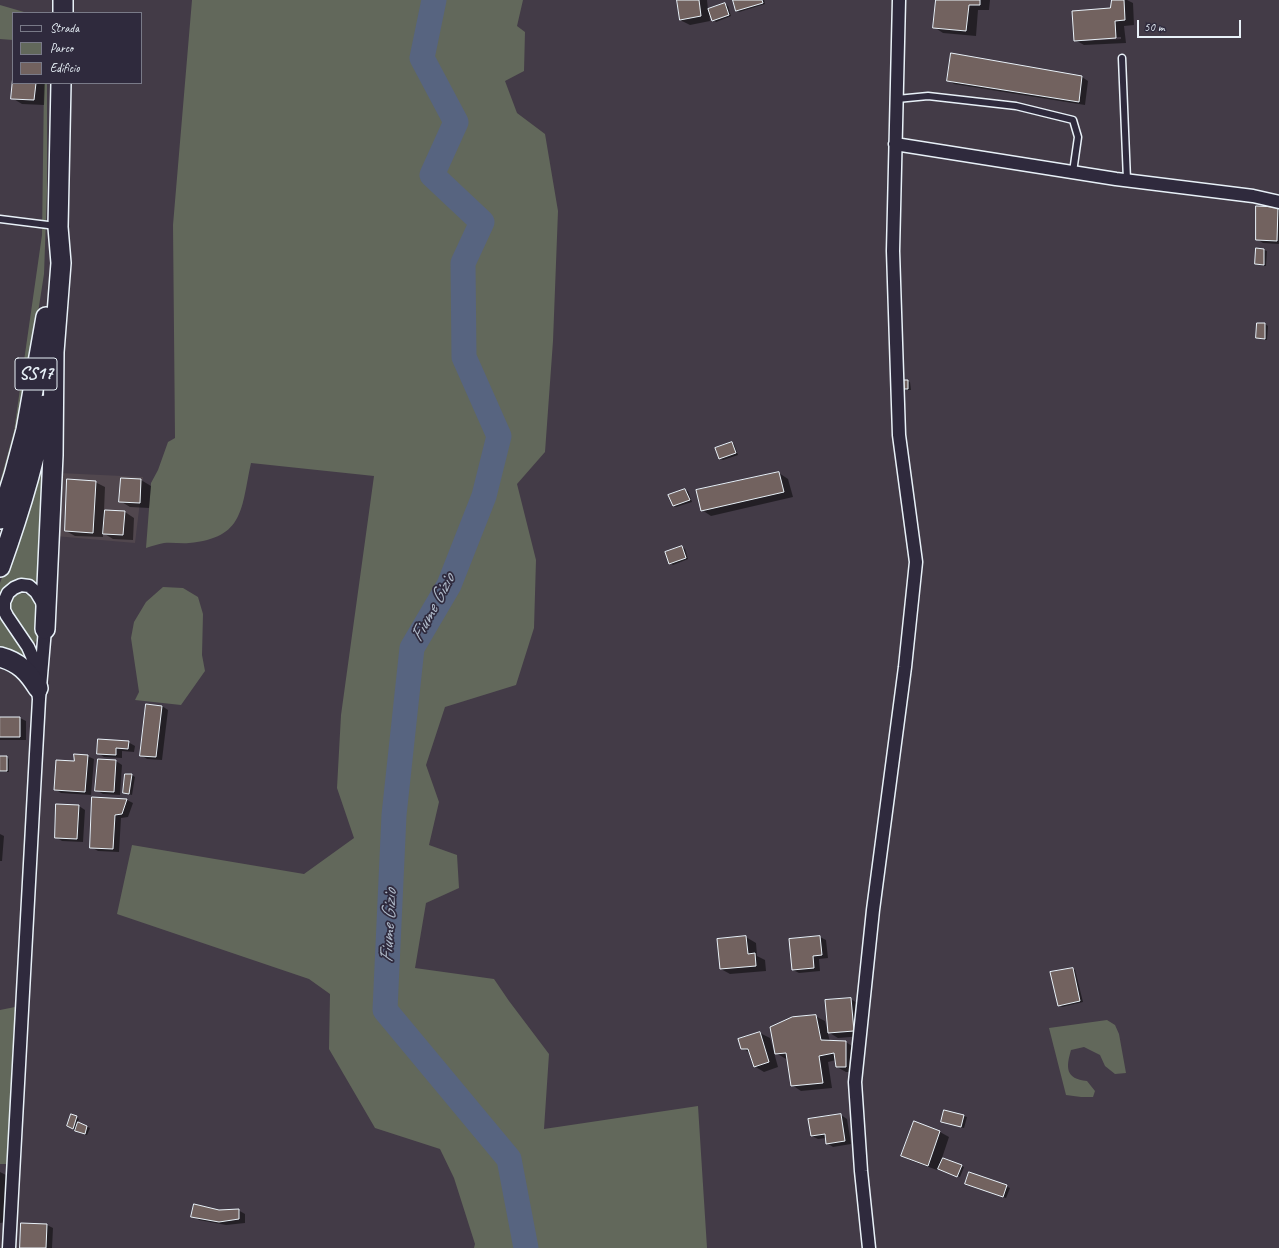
<!DOCTYPE html>
<style>
body{margin:0}
#map{position:relative;width:1279px;height:1248px;overflow:hidden;background:#433b47;font-family:Caveat,sans-serif}
canvas{display:block}
.legend{position:absolute;left:12px;top:12px;width:130px;height:72px;box-sizing:border-box;background:#2f2a3d;border:1px solid #797a88;margin:0;padding:5px 7px;list-style:none;font-size:12px;color:#e8f1f8}
.legend li{display:flex;align-items:center;gap:8px;height:20px}
.legend b{width:20px;border:1px solid #797a88}
.scale{position:absolute;left:1137px;top:20px;width:104px;height:18px;box-sizing:border-box;border:2px solid #e8f1f8;border-top:0;padding-left:5px;font-size:12px;line-height:14px;white-space:nowrap;color:#e8f1f8;-webkit-text-stroke:3px #2f2a3d;paint-order:stroke}
</style>
<div id="map">
<canvas width="1279" height="1248"></canvas>
<ul class="legend">
<li><b style="height:5px;background:#2f2a3d"></b>Strada</li>
<li><b style="height:11px;background:#62685b"></b>Parco</li>
<li><b style="height:11px;background:#72625f"></b>Edificio</li>
</ul>
<div class="scale">50 m</div>
</div>
<script>
const g = document.querySelector('canvas').getContext('2d');
g.lineJoin = 'round';
function paint(path, color) {
  g.fillStyle = color;
  g.fill(path, 'evenodd');
}
function stroke(path, color, width, dash) {
  g.strokeStyle = color;
  g.lineWidth = width;
  g.lineCap = dash ? 'butt' : 'round';
  g.setLineDash(dash || []);
  g.stroke(path);
}
function write(font, color, halo, rows, align = 'center') {
  g.font = font + ' Caveat,sans-serif';
  g.lineWidth = 3.5;
  g.setLineDash([]);
  g.textBaseline = 'middle';
  g.strokeStyle = halo;
  g.fillStyle = color;
  for (const [text, x, y, turn = 0] of rows) {
    g.save();
    g.translate(x, y);
    g.rotate((+turn || 0) * Math.PI / 180);
    g.textAlign = isNaN(turn) ? turn : align;
    if (halo) g.strokeText(text, 0, 0);
    g.fillText(text, 0, 0);
    g.restore();
  }
}
const built = new Path2D(`
 M59 473 143 477 135 543 55 536Z`);
const green = new Path2D(`
 M192 0H523L517 26 525 32 524 71 505 81 517 113 545 134 558 211 553 341 545 452 517 484 536 560 534 628 516 685 445 707 426 765 439 802 429 845 457 855 459 888 426 903 415 968 494 979 509 1001 549 1054 544 1129 698 1106 707 1248H474L475 1244 454 1178 440 1149 375 1128 329 1049 330 994 309 979 117 914 132 845 304 874 354 838 337 788 341 715 374 476 251 463C241 508 245 538 189 543 181 544 172 542 164 543 158 544 152 546 146 548L151 483 158 470 168 442 175 438 173 225Z
 M0 5 24 12 39 13H13V40L0 39Z
 M44 83H47V191L44 274 19 435 0 501V482L14 431 42 235Z
 M43 459 40 579 33 583C16 574 11 586 0 598V583L22 523Z
 M163 587 183 588 198 597 203 614 202 655 205 671 181 705 135 700 139 692 131 638 134 622 146 602Z
 M20 593C43 594 39 620 40 636L33 645 10 609C9 601 12 597 20 593Z
 M0 613 29 659H25L0 654Z
 M15 1007 7 1164H0V1010Z
 M1107 1020 1115 1025 1119 1034 1126 1073 1115 1074 1105 1066 1100 1055 1084 1047 1071 1050C1066 1067 1065 1079 1087 1081L1095 1091 1093 1097H1081L1066 1095 1049 1028Z`);
const shadow = new Path2D(`
 M678 0H707L708 10 725 4 728 6 731 16 716 22 713 20 710 11H709L710 21 690 25 680 20Z
 M734 0H764L765 4 739 12 737 10Z
 M937 0H990L989 10H978L976 36 943 33 934 27Z
 M1113 0H1127L1133 3 1134 25 1124 26 1126 43 1084 45 1075 40 1110 9ZM1121 37V39L1083 41V39Z
 M952 55 1082 77 1088 81 1085 105 954 84 948 80Z
 M13 83H45L44 105 22 104 12 98Z
 M1278 208 1279 209V244L1263 243 1257 239Z
 M1257 250H1264L1267 251 1266 266 1259 265 1256 264Z
 M1258 324H1265L1268 326 1267 340 1260 339 1257 338Z
 M907 381 910 382 911 390H906L904 389Z
 M732 443 734 444 738 455 723 460 720 459Z
 M779 473 788 479 793 497 711 516 702 510Z
 M122 479 141 480 151 486 149 508 130 507 120 501Z
 M95 482 105 487 104 511 125 512 134 518 133 540 113 539 103 533V537L75 536 66 531Z
 M685 490 688 491 692 502 676 507 674 506Z
 M682 547 685 549 688 559 673 565 670 563Z
 M162 706 168 710 162 760 147 759 141 755Z
 M0 718H20L26 721V740H0Z
 M128 742 135 746 134 752 122 751V758L104 757 98 753Z
 M87 756 94 759 91 795 61 793 55 789 75 762Z
 M0 757H7L9 759V772H0Z
 M99 760 116 761 122 765 120 795 103 794 96 790Z
 M126 775H132L135 777 132 795 124 793Z
 M93 798 127 800 133 803 128 817 121 818 119 852 98 851 91 847Z
 M57 805 79 806 85 810 83 842 62 841 56 837Z
 M0 834 4 836 2 861H0Z
 M746 937 756 943 757 956 765 960 766 971 730 974 721 969 718 940Z
 M820 937 826 940 828 958 819 959 820 971 799 973 793 970Z
 M1073 969 1075 970 1083 1002 1062 1007 1059 1005Z
 M851 999 860 1005 863 1036 838 1038 828 1032Z
 M815 1016 825 1021 830 1042H846L855 1048V1072H846L837 1067 836 1060 828 1062 832 1088 801 1091 792 1085 788 1058 786 1059 776 1053Z
 M760 1033 770 1038 778 1067 764 1072 754 1066 750 1053 742 1048Z
 M945 1111 967 1117 964 1128 942 1122Z
 M841 1115 847 1119 851 1144 833 1147 827 1143 826 1138 818 1139 812 1136Z
 M76 1117 79 1119 77 1123 90 1128 87 1135 71 1128Z
 M915 1122 940 1132 949 1137 942 1158 964 1167 960 1177 938 1168 937 1170 912 1161 902 1156Z
 M0 1172 10 1177 12 1200 5 1201 7 1222 0 1223Z
 M970 1173 1010 1188 1006 1198 966 1184Z
 M238 1210 245 1214V1223L226 1225 199 1220 193 1216Z
 M47 1225 53 1228 52 1248H21Z`);
const river = new Path2D(`
 M434 0 422 58 456 122 432 175 482 222 463 263 464 357 499 436 484 496 449 585 412 648 394 815 385 1010 509 1159 526 1248`);
const building = new Path2D(`
 M677 0H699L701 16 680 20Z
 M733 0H762L763 3 736 11Z
 M936 0H980V5H969L966 31 933 28Z
 M1112 0H1124L1125 20 1115 21 1116 38 1074 41 1072 11 1110 8Z
 M725 3 729 15 712 21 708 9Z
 M951 53 1082 76 1079 102 947 81Z
 M13 75V83H36L34 100 11 99Z
 M1256 206 1278 207 1277 241 1256 240Z
 M1256 248 1264 249V265L1255 264Z
 M1257 323H1265V339L1256 338Z
 M902 380H908V389H903Z
 M732 442 736 453 719 459 715 448Z
 M779 472 784 492 701 511 696 490Z
 M121 478 141 479 140 503 119 502Z
 M67 479 96 481 93 533 65 531Z
 M685 489 690 500 673 506 668 495Z
 M105 510 125 511 123 535 103 534Z
 M682 546 686 558 669 564 665 552Z
 M146 704 162 706 156 757 140 756Z
 M0 717H20V737H0Z
 M98 739 129 741 128 749 116 748V755L97 754Z
 M74 754 88 755 85 792 54 790 56 760 74 761Z
 M0 756H7V771H0Z
 M98 759 116 760 114 792 95 791Z
 M125 774H132L129 794 123 793Z
 M92 797 127 799 122 814 115 815 113 849 90 848Z
 M56 804 79 805 77 839 55 838Z
 M746 936 748 954 755 953 756 966 720 969 717 939Z
 M820 936 822 955 813 956 814 968 792 970 789 939Z
 M1073 968 1080 1001 1058 1006 1050 972Z
 M851 998 854 1031 828 1033 825 1000Z
 M816 1015 821 1040 846 1041V1067H836L834 1053 819 1056 823 1083 791 1086 786 1053 775 1054 770 1027 792 1017Z
 M760 1032 769 1062 754 1067 748 1049H741L738 1039Z
 M944 1110 964 1115 961 1127 941 1122Z
 M71 1114 77 1116 73 1129 67 1126Z
 M841 1114 845 1141 826 1144 825 1134 811 1136 808 1119Z
 M914 1121 940 1131 928 1166 901 1156Z
 M78 1122 87 1126 85 1134 75 1131Z
 M943 1158 962 1165 957 1177 938 1169Z
 M969 1172 1007 1185 1003 1197 965 1184Z
 M194 1204 219 1210 239 1209V1219L219 1222 191 1217Z
 M21 1223 47 1224 46 1248H20Z`);
const service = new Path2D(`
 M1122 58 1127 180
 M897 99 928 96 1016 106 1073 120 1078 137 1073 172
 M0 219 56 226`);
const minor = new Path2D(`
 M895 144 1116 179 1253 196 1279 202
 M9 1248 39 699 45 629V611L42 602 36 592 29 586 21 585 14 588 8 593 4 602V610L7 616 28 647 32 656 36 671 39 699
 M869 1248 861 1171 855 1082 873 910 905 667 916 562 899 435 893 251 899 0`);
const primary = new Path2D(`
 M63 13V0
 M0 519 14 475 26 430 46 317
 M0 567C19 514 36 460 45 405
 M45 629 53 455 54 352 61 263 58 227 61 83
 M0 657C19 662 28 672 38 688`);
const shields = [
 [36,374,42]
];
const shieldNames = [
 ["SS17",36,374]
];
const waterNames = [
 ["Fiume Gizio",433,608,-62],
 ["Fiume Gizio",389,926,-87]
];
paint(built, '#51474e');
paint(green, '#62685b');
paint(shadow, '#0007');
stroke(river, '#576480', 25);
paint(building, '#72625f');
stroke(building, '#e8f1f8', 1);
stroke(service, '#e8f1f8', 9);
stroke(minor, '#e8f1f8', 15);
stroke(primary, '#e8f1f8', 22);
stroke(service, '#2f2a3d', 6);
stroke(minor, '#2f2a3d', 12);
stroke(primary, '#2f2a3d', 19);
for (const [x, y, w] of shields) {
  const box = new Path2D();
  box.roundRect(x - w / 2, y - 16, w, 32, 3);
  g.fillStyle = '#2f2a3d';
  g.fill(box);
  stroke(box, '#e8f1f8', 1);
}
write('bold 18px', '#e8f1f8', null, shieldNames);
write('italic 20px', '#aeb9c8', '#2f2a3d', waterNames);
</script>
